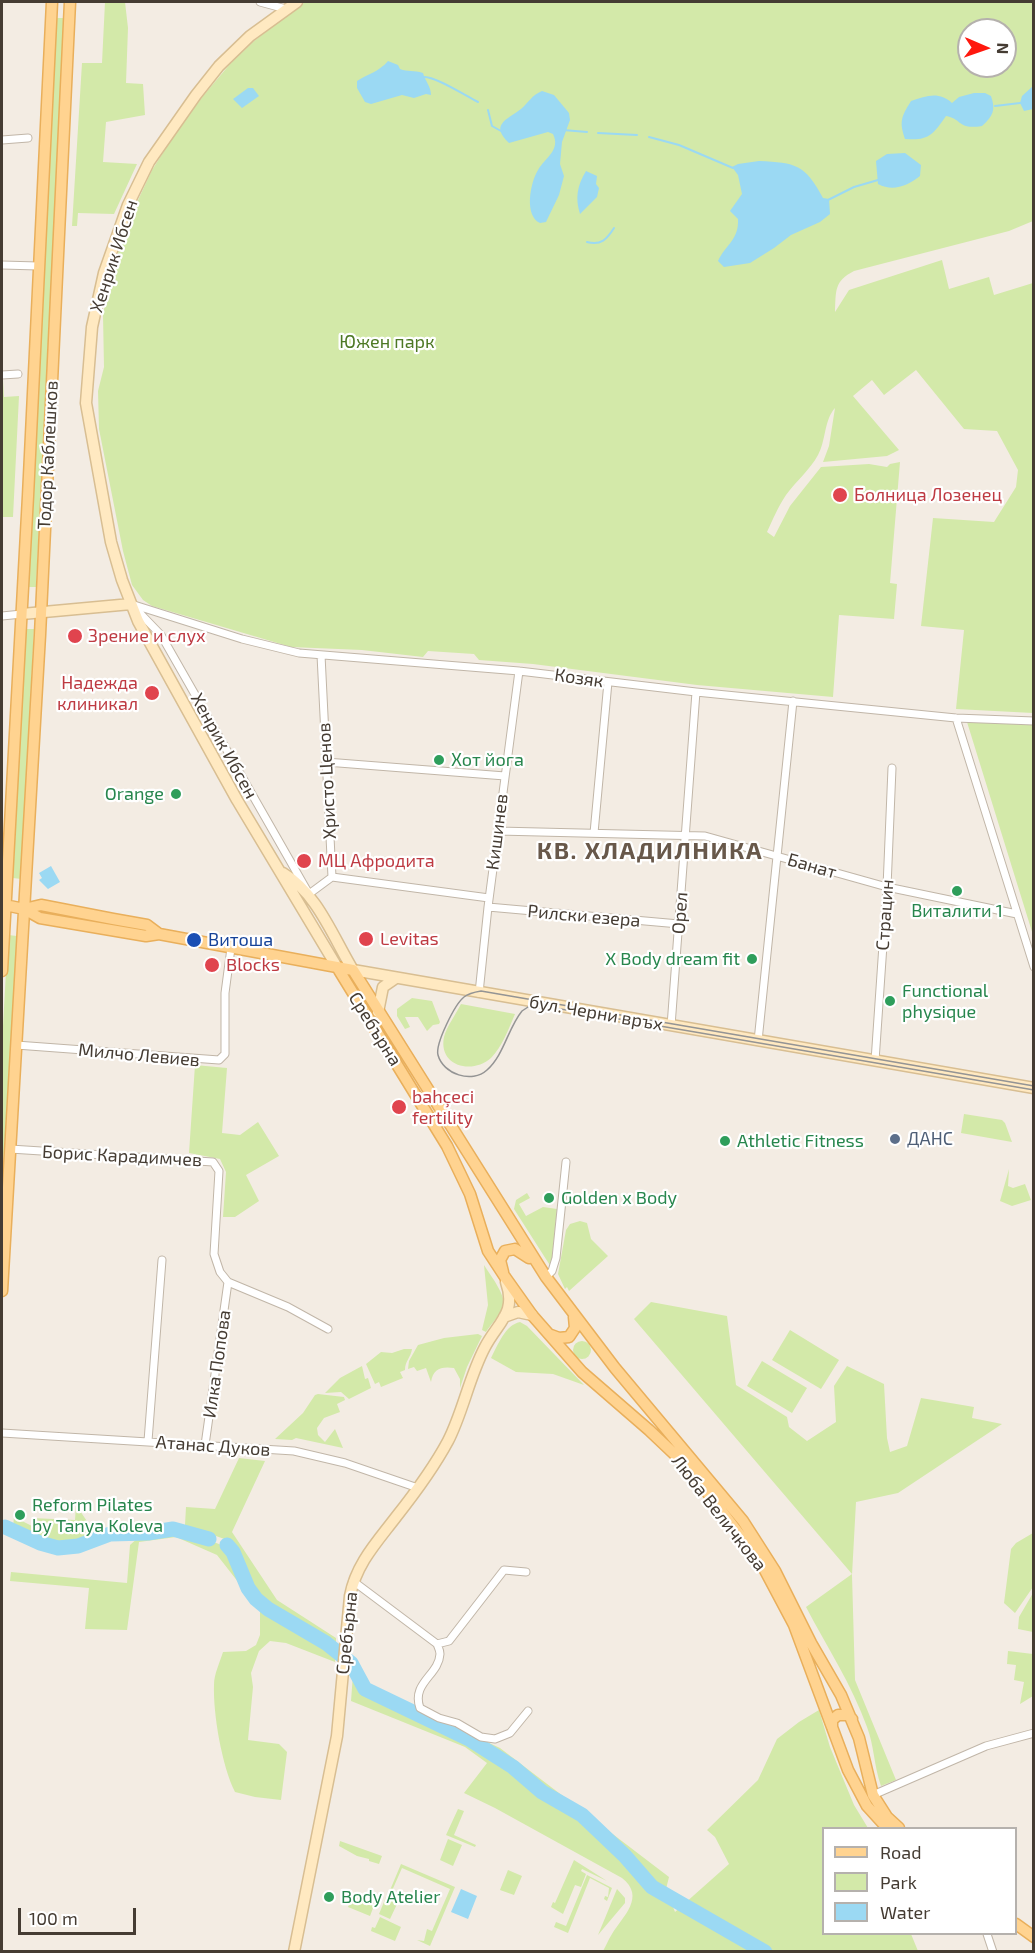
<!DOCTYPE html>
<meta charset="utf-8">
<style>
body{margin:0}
#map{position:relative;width:1035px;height:1953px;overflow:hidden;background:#f3ece3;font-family:"Exo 2",sans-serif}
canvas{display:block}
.frame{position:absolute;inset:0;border:3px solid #453c33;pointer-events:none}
.legend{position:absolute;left:822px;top:1827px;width:195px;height:108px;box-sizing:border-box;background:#fff;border:2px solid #b5b1ad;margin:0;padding:8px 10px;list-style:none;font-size:18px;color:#453c33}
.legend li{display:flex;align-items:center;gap:12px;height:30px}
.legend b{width:30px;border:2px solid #b5b1ad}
.north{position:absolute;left:957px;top:18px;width:60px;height:60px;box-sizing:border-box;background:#fff;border:2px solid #b5b1ad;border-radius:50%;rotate:92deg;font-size:16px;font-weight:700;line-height:24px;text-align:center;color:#453c33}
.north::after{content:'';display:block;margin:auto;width:21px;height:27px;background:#ff180e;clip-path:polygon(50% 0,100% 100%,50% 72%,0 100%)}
.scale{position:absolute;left:18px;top:1908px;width:118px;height:27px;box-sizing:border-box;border:3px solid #453c33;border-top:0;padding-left:8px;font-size:18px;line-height:21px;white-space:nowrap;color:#453c33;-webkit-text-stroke:4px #fff;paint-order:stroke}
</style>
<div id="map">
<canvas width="1035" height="1953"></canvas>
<div class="frame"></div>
<ul class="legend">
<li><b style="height:8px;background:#ffd390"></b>Road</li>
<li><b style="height:16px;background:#d3e9a9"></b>Park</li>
<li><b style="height:16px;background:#9bd9f3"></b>Water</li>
</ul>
<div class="north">N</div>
<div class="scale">100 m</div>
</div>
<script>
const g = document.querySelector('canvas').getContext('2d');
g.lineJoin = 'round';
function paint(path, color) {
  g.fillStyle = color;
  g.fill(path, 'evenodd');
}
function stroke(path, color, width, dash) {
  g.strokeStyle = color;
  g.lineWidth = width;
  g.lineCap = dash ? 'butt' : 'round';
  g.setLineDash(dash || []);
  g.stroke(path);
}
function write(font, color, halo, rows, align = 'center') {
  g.font = font + ' "Exo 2",sans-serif';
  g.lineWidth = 4.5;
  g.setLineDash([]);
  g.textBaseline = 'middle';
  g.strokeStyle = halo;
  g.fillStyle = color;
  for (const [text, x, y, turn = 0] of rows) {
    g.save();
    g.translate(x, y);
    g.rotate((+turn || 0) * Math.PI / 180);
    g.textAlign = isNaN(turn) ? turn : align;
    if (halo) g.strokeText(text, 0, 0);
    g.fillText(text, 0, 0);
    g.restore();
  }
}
const green = new Path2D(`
 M105 2H125L128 28 126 83 143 84 145 115 106 122 103 162 137 164 114 214 78 213 77 226H72L82 63H102Z
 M305 2H1033V221L1009 231 854 271C834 281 836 291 835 312L849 290 942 260 949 289 989 277 994 295 1033 283V713L956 709 964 630 921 626 933 518 994 522 1016 487 1018 470 997 431 964 429 916 370 884 395 872 380 853 396 899 450 887 456 823 462 829 446 835 408C824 420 826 441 818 455 810 470 796 481 786 495 778 507 773 519 767 532L774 537 790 506 821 467 869 464 887 467 890 464 900 462 890 583 897 584 894 619 839 615 833 697 697 685 533 664 479 660 474 654 428 651 423 657 362 650 291 647 152 606 143 600 132 585 123 551 99 429 98 391 104 367 103 315 106 298 117 256 132 213 152 170 175 134 203 96 230 64 254 41ZM969 30H1005V66H969Z
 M56 18H64L36 587H28C38 397 46 208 56 18Z
 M3 380 4 397 19 396 13 517H2V381Z
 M26 629H34L21 879 13 878Z
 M967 722 1033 724V935Z
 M8 935 17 936 2 1185V1044Z
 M412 998 432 1001 440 1022 439 1024 433 1025 427 1031 418 1017H405L410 1027 405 1029 397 1016V1009Z
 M461 1004 515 1014C509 1028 502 1047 491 1058 472 1075 438 1066 444 1037 447 1026 456 1014 461 1004Z
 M195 1065 227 1068 222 1133 240 1135 258 1122 279 1156 246 1175 259 1201 235 1217H223L226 1172 220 1159 189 1153Z
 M964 1114 1002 1120 1005 1123 1012 1142 961 1133Z
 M1009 1169 1008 1186 1013 1188 1025 1184 1031 1200 1012 1206 1000 1201Z
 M527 1193 530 1198 519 1204 526 1216 543 1207 557 1209 551 1267 514 1209 516 1200Z
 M580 1221 587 1223 591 1239 608 1256 569 1291 567 1287 565 1289 558 1274 566 1230 570 1224Z
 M484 1265C490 1275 508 1297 503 1308 499 1316 491 1324 486 1332L482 1330 488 1305Z
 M651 1302 727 1316 736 1385 787 1417 789 1427 807 1441 836 1422 834 1386 847 1366 884 1384 887 1438 890 1452 907 1446 921 1398 974 1407 972 1418 1002 1424 898 1493 856 1502 852 1575 855 1680 896 1780 881 1786C874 1766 874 1745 867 1727 852 1685 827 1647 806 1607L852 1574 634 1319Z
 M520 1322 527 1326 584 1385 553 1374 516 1372 491 1358C498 1345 505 1325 520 1322Z
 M790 1330 839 1360 821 1389 772 1360Z
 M478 1334 482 1336 467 1367 460 1388V1379L454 1368C441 1366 433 1369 431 1382L426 1368 417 1371 414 1367 408 1369 409 1361 418 1345 444 1338Z
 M573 1350a9 9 0 1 1 18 0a9 9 0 1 1-18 0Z
 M404 1349H412C411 1357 405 1361 405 1370L400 1372 403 1378 381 1387 379 1382 375 1384 366 1364 381 1352 392 1353Z
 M762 1361 807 1388 792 1413 747 1386Z
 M362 1366 365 1379 368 1378 371 1388 349 1399 341 1392 325 1393 340 1378Z
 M318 1394 344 1397 345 1400 337 1404 340 1412 324 1418 317 1428 318 1435 325 1442 335 1429 343 1448 296 1438 292 1440 275 1439 303 1413 315 1395Z
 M239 1458 265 1461 232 1532 277 1600 336 1638V1647L267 1603 253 1587 237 1549 230 1541 185 1525 186 1507 215 1509Z
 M76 1505 97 1536C63 1554 44 1542 13 1527L14 1517 32 1526V1518L75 1520Z
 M176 1531C188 1534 215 1541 225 1547 237 1555 242 1589 256 1603 277 1625 310 1639 335 1654V1662L286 1643 270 1641 259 1651 251 1673 253 1687 248 1740 279 1744 287 1752 281 1800 255 1797 235 1792C222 1766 213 1714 214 1685 214 1674 220 1662 223 1652L246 1651 256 1645 260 1635V1610L217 1555 176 1537 139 1542 127 1630 85 1629 89 1588 10 1581 11 1572 127 1583 130 1545 139 1537Z
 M1033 1533V1587L1015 1613 1004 1603 1011 1549 1016 1543Z
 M1033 1593V1632L1018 1629 1019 1617Z
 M1008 1651 1033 1654V1696L1020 1704 1024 1682 1014 1680 1016 1665 1007 1664Z
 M354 1661 371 1688 500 1748 669 1877 666 1889 675 1912 729 1864 715 1837 707 1830 758 1780 777 1739 799 1722 819 1710 830 1747 854 1805 868 1828H824V1934H911L918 1951H603C606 1946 608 1940 612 1934 623 1916 646 1897 622 1878L495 1808 464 1793 487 1763 465 1747 351 1701Z
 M458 1809 464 1811 454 1835 476 1845 475 1847 446 1835Z
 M448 1839 462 1845 453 1866 440 1860Z
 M340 1841 382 1856 379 1864 369 1861V1859L357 1856 339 1846Z
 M574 1860 607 1881 582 1869 581 1871 586 1874 581 1887 575 1885 563 1914 551 1907 553 1902 555 1903Z
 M401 1864 455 1887 430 1946 417 1940 424 1941 427 1929 432 1931 450 1889 402 1868 391 1893 411 1902 410 1905 388 1895Z
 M508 1870 522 1876 514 1895 500 1890Z
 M587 1875 612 1888 607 1901 604 1899 605 1896 608 1897 609 1888 590 1878 568 1933 554 1927 556 1922 566 1926Z
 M617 1889 625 1898V1903L598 1935Z
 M353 1894 375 1903 370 1916 348 1907Z
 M386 1897 398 1902 390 1919 379 1914Z
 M380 1917 401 1927 395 1941 371 1931 372 1927 375 1928Z`);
const water = new Path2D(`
 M388 61 398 65 400 69C408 72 414 70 423 73 425 81 431 86 431 95L426 94 414 98 402 95 371 104 365 102 357 88V81C368 74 380 71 388 61Z
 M1033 86V109L1024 111 1020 103 1022 96Z
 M248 88H253L259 96 242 108 233 99Z
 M542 91 554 95 569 113 570 120 562 142 560 164 564 176 559 195 546 222 540 223C524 216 530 183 538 170 545 158 561 150 553 134L548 132 509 143C490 125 506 120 521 109 529 102 532 95 542 91Z
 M974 93H985L991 96C996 110 993 116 982 126 957 130 963 119 946 116 933 135 928 141 905 139 899 122 901 117 911 101 926 96 939 91 952 103L959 97Z
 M905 153 921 165 920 176C907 186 893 192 878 184L876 161 887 154Z
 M759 161C796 163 805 164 823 198L829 199 830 214 820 222 791 235 774 248 750 263 724 267 718 261C726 244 739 240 738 219L730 211 742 194 738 175 732 167 738 164Z
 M586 171 597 176 596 184 599 188 597 197 580 214C575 198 577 186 586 171Z
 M51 866 60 882 48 889 39 880 42 878 39 873Z
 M461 1889 477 1896 468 1919 451 1912Z`);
const stream = new Path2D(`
 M424 77C435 76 466 96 478 102
 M995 106 1020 103
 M488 110 492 126 501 131
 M563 130 587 132
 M598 133 637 135
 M649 137 679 145 733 168
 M828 200 854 187 878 180
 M587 242C601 246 607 239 614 228`);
const river = new Path2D(`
 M5 1527 40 1543 58 1548 78 1546 110 1534 148 1533 173 1529 209 1539
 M227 1545 233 1552 248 1588 256 1599 268 1609 326 1643 351 1663 365 1689 469 1739 513 1767 542 1792 582 1815 625 1856 652 1887 765 1952`);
const street = new Path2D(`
 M260 2 286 9
 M2 140 28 138
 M2 265 38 266
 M2 375 18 374
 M131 604 242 639 299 653 519 671 696 692 956 718 1034 721
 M135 608 161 635 309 894 332 877
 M2 616 22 614
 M321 655 332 877
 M956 718 1034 967
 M326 762 505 776
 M498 831 705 836 887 887 1017 914
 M594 833 608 682
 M332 877 489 898
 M488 907 679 924
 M479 993 488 907 519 671
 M671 1026 696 692
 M758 1041 793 701
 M16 1045 219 1060 225 1054V993L231 948
 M875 1061 887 887 892 768
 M10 1149 213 1162 219 1171 214 1254 220 1272 228 1282 288 1307 328 1329
 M546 1277 552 1271 556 1258 566 1162
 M2 1433 294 1451 345 1463 418 1488
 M148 1441 162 1260
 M205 1445 228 1282
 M353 1581 437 1644C438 1647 440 1650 440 1654 439 1675 411 1683 420 1708L439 1718 457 1723 481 1737 495 1739 510 1733 528 1711
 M437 1644 449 1641 504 1570 526 1572
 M873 1795 986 1746 1034 1733
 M987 1934 993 1952`);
const secondary = new Path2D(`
 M297 2 250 36 219 66 196 95 149 162 128 205 104 273 92 327 86 403 111 542 122 580 138 621 237 800 337 967
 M22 614 131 604
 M283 873C317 893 333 937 353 970L1034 1088
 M378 1012 383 987 396 978
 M504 1317 518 1312 532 1315
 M294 1952 337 1736 350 1596C356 1564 377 1542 396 1517 415 1493 433 1469 448 1441 463 1412 469 1377 485 1347 498 1322 517 1313 506 1282`);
const primary = new Path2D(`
 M5 905 24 909 40 918 146 936 159 934 353 970 546 1277 615 1368 743 1521 775 1571 811 1643 841 1695 859 1738 873 1795 887 1817 899 1828
 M24 909 41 905 113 919 147 925 159 934
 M337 967 447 1146 470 1194 488 1251 505 1277 532 1315 582 1372 649 1430 687 1466 760 1561 794 1625 848 1770 867 1806 887 1828
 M2 971 28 496 52 2
 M503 1272 500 1260 505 1251 515 1249 529 1258
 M2 1291 40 635 70 2
 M551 1335 559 1338 569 1337 575 1328 574 1317
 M832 1727V1720L838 1715H848L852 1719
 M1016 1924 1034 1937`);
const tram = new Path2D(`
 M1034 1086 481 991C475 992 469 993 464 997 455 1004 435 1044 438 1055 443 1074 472 1084 487 1070 504 1055 508 1028 522 1011L528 1007 543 1006 1034 1090`);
const markers = [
 [840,495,8,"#e0444e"],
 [75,636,8,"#e0444e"],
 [152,693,8,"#e0444e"],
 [439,760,6,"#2e9e5b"],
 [176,794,6,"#2e9e5b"],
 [304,861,8,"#e0444e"],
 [957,891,6,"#2e9e5b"],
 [366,939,8,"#e0444e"],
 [194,940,8,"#1a4fb4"],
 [752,959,6,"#2e9e5b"],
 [212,965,8,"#e0444e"],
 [890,1001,6,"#2e9e5b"],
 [399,1107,8,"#e0444e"],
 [895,1139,6,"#5c6f8a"],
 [725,1141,6,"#2e9e5b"],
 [549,1198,6,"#2e9e5b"],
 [20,1515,6,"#2e9e5b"],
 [329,1897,6,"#2e9e5b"]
];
const streetNames = [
 ["Хенрик Ибсен",114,256,-72],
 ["Тодор Каблешков",48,455,-87],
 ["Козяк",579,678,8],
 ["Хенрик Ибсен",224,746,61],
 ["Христо Ценов",327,781,-93],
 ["Кишинев",497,832,-83],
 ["Банат",812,866,16],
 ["Орел",680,913,-86],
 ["Страцин",885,915,-86],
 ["Рилски езера",584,916,5],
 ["бул. Черни връх",596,1013,10],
 ["Сребърна",375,1029,58],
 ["Милчо Левиев",139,1055,5],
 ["Борис Карадимчев",122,1156,3],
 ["Илка Попова",217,1364,-82],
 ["Атанас Дуков",213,1446,4],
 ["Люба Величкова",719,1513,52],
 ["Сребърна",347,1633,-84]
];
const parkNames = [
 ["Южен парк",387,342]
];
const healthNames = [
 ["Болница Лозенец",854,495],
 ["Зрение и слух",88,636],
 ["Надежда",138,683,"right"],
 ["клиникал",138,704,"right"],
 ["МЦ Афродита",318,861],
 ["Levitas",380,939],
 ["Blocks",226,965],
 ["bahçeci",412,1097],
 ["fertility",412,1118]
];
const leisureNames = [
 ["Хот йога",451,760],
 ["Orange",164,794,"right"],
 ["Виталити 1",957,911,"center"],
 ["X Body dream fit",740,959,"right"],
 ["Functional",902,991],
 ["physique",902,1012],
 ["Athletic Fitness",737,1141],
 ["Golden x Body",561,1198],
 ["Reform Pilates",32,1505],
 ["by Tanya Koleva",32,1526],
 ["Body Atelier",341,1897]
];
const transitNames = [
 ["Витоша",208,940]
];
const serviceNames = [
 ["ДАНС",907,1139]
];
const districtNames = [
 ["КВ. ХЛАДИЛНИКА",650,851]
];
paint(green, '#d3e9a9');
paint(water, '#9bd9f3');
stroke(stream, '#9bd9f3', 2);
stroke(river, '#9bd9f3', 15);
stroke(street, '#c1b6a8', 9);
stroke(secondary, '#d8be92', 13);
stroke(primary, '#e9af5b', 13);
stroke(street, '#fff', 7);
stroke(secondary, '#ffe9c1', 10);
stroke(primary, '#ffd390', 10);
stroke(tram, '#949494', 1.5);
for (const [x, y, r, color] of markers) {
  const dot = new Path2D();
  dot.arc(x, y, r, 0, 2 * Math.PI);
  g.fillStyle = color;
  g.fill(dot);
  stroke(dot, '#fff', 2);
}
write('18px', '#453c33', '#fff', streetNames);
write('18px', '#4d7824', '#fff', parkNames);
write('18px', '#be3a42', '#fff', healthNames, 'left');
write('18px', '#27864d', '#fff', leisureNames, 'left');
write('18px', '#164399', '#fff', transitNames, 'left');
write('18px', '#4e5e75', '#fff', serviceNames, 'left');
g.letterSpacing = '1.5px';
write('bold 24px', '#68584a', '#fff', districtNames);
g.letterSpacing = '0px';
</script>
